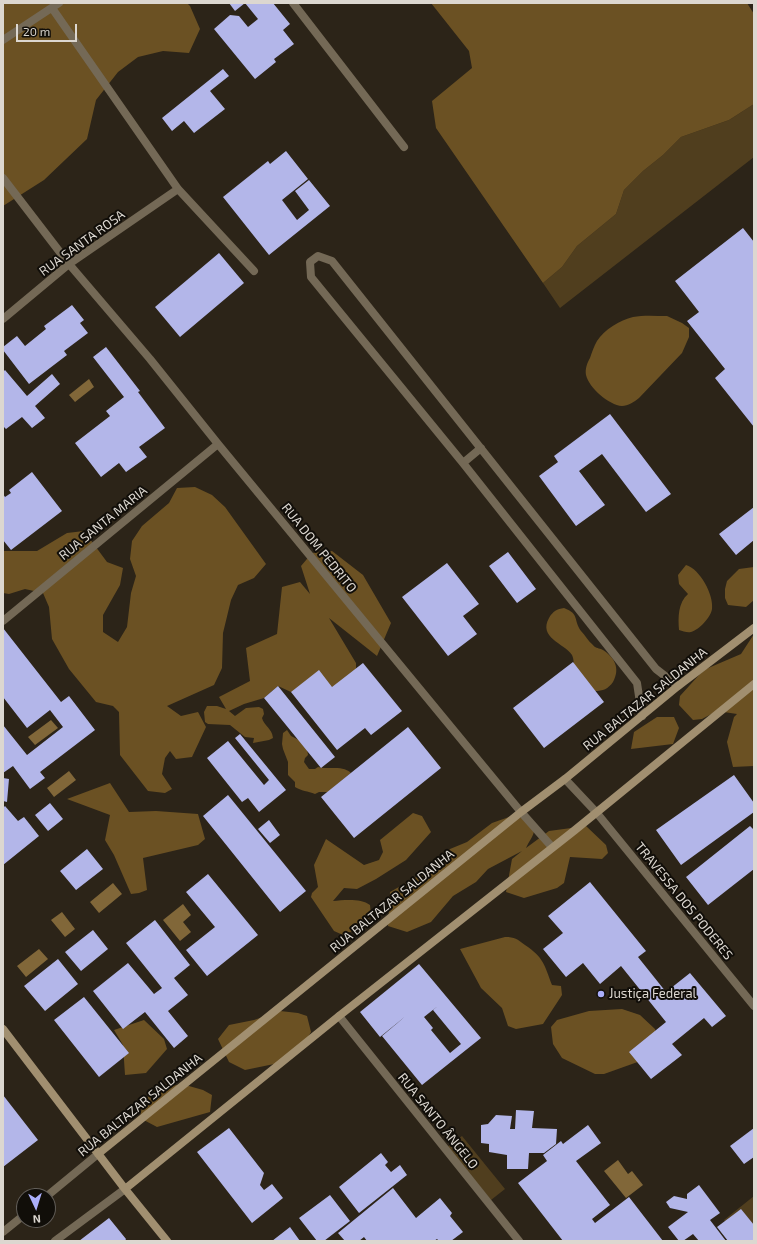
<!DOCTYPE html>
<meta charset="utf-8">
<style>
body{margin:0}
#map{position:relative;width:757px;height:1244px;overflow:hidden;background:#2c2418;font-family:"Exo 2",sans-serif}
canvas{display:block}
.frame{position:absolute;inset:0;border:4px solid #dcd7d0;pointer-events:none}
.north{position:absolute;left:16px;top:1188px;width:40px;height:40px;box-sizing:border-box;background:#110e09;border:1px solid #625e59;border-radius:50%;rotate:176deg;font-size:11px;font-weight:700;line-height:16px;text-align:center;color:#dcd7d0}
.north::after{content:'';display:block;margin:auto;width:14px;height:18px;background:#abaffb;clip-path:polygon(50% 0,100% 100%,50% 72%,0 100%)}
.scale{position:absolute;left:16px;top:24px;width:61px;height:18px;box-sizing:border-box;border:2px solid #dcd7d0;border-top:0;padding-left:5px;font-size:12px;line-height:14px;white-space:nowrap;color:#dcd7d0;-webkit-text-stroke:3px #110e09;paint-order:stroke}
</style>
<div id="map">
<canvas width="757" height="1244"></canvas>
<div class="frame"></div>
<div class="north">N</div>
<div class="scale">20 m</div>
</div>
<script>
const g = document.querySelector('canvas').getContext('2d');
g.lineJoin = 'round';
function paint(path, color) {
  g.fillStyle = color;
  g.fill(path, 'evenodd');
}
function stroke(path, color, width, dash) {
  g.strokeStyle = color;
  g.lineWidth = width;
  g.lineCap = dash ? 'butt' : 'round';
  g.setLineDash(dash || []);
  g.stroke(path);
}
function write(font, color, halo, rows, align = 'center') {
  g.font = font + ' "Exo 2",sans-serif';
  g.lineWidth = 4;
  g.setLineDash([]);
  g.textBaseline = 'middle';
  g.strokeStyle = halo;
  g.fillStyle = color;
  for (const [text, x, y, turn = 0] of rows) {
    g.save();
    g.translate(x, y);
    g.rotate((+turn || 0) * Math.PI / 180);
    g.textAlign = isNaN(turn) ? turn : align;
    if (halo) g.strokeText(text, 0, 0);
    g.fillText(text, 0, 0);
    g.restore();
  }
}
const green = new Path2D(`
 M754 104V157L560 308 543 283 562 267 577 246 616 214 624 190 643 171 663 155 681 137 729 120Z
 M462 1136 505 1189 491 1200 447 1147Z
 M754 1196V1241H740L724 1220Z`);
const forest = new Path2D(`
 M3 3H187L190 6 200 29 189 53 163 51 138 57 118 72 96 100 87 139 44 180 3 206Z
 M431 3H747L754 14V104L729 120 681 137 663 155 643 171 624 190 616 214 577 246 562 267 543 283 436 128 432 101 472 68 469 51Z
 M667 316 682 323 689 328V337L682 353 639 398C634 402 628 406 622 406 609 405 589 388 586 375 585 369 587 363 590 358 592 352 594 346 597 341 604 330 620 320 633 317 643 315 656 316 667 316Z
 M195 487 212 495 225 507 266 564 254 578 238 585 231 600 223 633 222 668 214 685 167 706 181 716 198 712 206 727 192 757 176 759 170 751 165 758 162 774 172 789 165 793 148 791 120 755 119 712 113 706 96 702 69 669 52 639 49 607 43 593 25 589 9 594 3 593V551H37L67 533 84 531 107 562 123 568 120 585 103 615V632L118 642 127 627 131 593 136 576 130 559 132 541 142 526 169 503 177 488Z
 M332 551 363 575 391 623 377 656 329 618 356 663V680L318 697 291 692 278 686 264 698 244 704 229 711 235 716 246 708 259 707 263 709 264 714 262 718C264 726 272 728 273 738L269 740 253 743 254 738 245 737 230 725 208 724 205 722 204 712 207 706H217L226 709 219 697 250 681 246 648 277 634 282 587 300 582 310 594 301 566 312 553Z
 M686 565C700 569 714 595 712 609 711 617 699 630 691 632 687 633 683 631 679 630 678 617 678 603 688 594L679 584 678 575Z
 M754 567V600L746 607 728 605 725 598V589L727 581 739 569Z
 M564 608C580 614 573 620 581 631 585 635 588 641 593 645 595 648 598 648 601 649 614 656 621 668 613 682 608 689 603 691 595 691L574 671C574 666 574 659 572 655 564 643 538 638 549 618 553 611 557 609 564 608Z
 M754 634V766L733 767 727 742 734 717 737 714 717 711 702 719 693 720 679 705 680 696 699 675 706 669 741 654Z
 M657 717H674L679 728 673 744 631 749 634 732Z
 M287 730 291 736 299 740 307 749 308 755 305 758 304 762 309 769H315L318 767C329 770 342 765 351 773L328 792H319L315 794C308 791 301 791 295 787V782L288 775V762L283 749 282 744 283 733Z
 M110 783 129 812 156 811 198 814 205 839 198 845 143 858 147 890 139 893 131 894 114 855 105 840 110 815 67 799Z
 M413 813 422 816 431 832 406 860 376 879 357 889 344 888 333 901C344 900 361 898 370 905L371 915C367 921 362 927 356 930 351 932 347 932 343 935L334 931 311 897 312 893 318 887 314 865 326 839 364 865 379 860 383 852 380 840Z
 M509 817 527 818C540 831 532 835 526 848L549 831 586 826 606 845 608 853 602 859 570 857 564 883 557 888 524 898 506 892 512 859 522 851 488 869 476 882 453 896 431 922 407 932 388 926 390 892 438 865 450 849 467 842 492 823Z
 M505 937C515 937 517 939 525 945 544 958 544 964 552 985L561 986 562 995 543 1024 516 1029 508 1026 502 1008 481 988 460 949Z
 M622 1009 640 1015 655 1029 659 1047 646 1059 604 1074H595L562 1058 553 1044 551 1027 557 1020 589 1011Z
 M280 1011 298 1013 307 1016 311 1032 307 1039 279 1063 245 1070 229 1062 218 1039 229 1025 254 1020Z
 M144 1020 164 1039 167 1049 146 1073 125 1075 123 1045 114 1030Z
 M182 1084 203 1090 212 1095 210 1112 157 1127 140 1118 143 1101 156 1089Z`);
const water = new Path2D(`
 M89 379 94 387 75 402 69 395Z
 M51 720 58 728 35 745 28 737Z
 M69 771 76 780 54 797 47 788Z
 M113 883 122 894 99 913 90 902Z
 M183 904 191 915 183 922 191 932 180 941 163 920Z
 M62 912 75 929 65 937 51 920Z
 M39 949 48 959 26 977 17 966Z
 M618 1160 628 1174 632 1171 643 1185 626 1198 604 1171Z`);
const building = new Path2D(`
 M229 3H273L290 24 283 30 294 44 274 59 276 62 255 79 214 29 230 15 239 16 248 27 258 19 245 3 235 11Z
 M223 69 229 76 210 91 225 109 194 133 184 121 172 131 162 118Z
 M286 151 308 179 282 200 297 220 309 210 295 191 309 180 330 206 269 255 223 197 268 161 270 164Z
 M743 228 754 242V427L715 378 725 369 687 321 699 312 675 281Z
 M219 253 244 283 180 337 155 307Z
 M72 305 84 320 80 323 88 333 64 351 67 355 29 384 3 350V347L17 336 25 346 46 329 44 326Z
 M106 347 140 391 138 392 165 428 139 447 147 457 126 472 119 463 101 477 75 443 110 416 106 411 124 397 93 357Z
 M5 370 27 396 52 374 60 384 35 406 45 418 32 428 22 417 6 429 3 426V372Z
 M610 414 671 494 646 512 602 454 579 471 605 505 576 526 539 476 558 462 554 456Z
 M32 472 62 511 11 550 3 540V494L5 497 11 493 9 490Z
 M754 507V540L736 555 719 534Z
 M508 552 536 589 517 603 489 566Z
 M447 563 479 604 463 616 477 634 448 656 402 597Z
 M3 628 61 702 69 696 95 730 40 772 45 778 30 789 13 766 3 773V725L27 755 63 727 50 710 27 728 3 697Z
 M573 662 604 702 544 748 513 708Z
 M363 663 402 711 371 735 365 728 337 750 291 692 319 670 332 687Z
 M278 686 335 757 321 768 264 698Z
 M408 727 441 768 354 838 321 797Z
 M240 734 286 790 259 812 248 798 242 802 207 758 228 741 264 785 269 780 235 738Z
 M734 775 754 803V812L681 865 656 830Z
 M3 778 9 779 7 802 3 801Z
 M228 795 306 891 280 912 203 816Z
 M50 803 63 819 48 831 35 815Z
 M5 806 18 821 24 817 39 836 3 865V808Z
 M269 820 280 835 270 843 258 829Z
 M750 826 754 830V869L708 905 686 877Z
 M87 849 103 869 76 890 60 871Z
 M208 874 258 935 207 976 186 950 215 927 186 892Z
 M590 882 646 951 638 957 666 992 690 973 726 1016 712 1027 704 1018 672 1044 682 1055 651 1079 629 1052 666 1022 621 966 600 984 583 963 566 977 543 949 563 933 548 916Z
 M155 920 190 965 174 978 188 995 168 1011 188 1036 174 1048 145 1012 123 1029 93 991 128 963 154 994 162 988 126 943Z
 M93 930 108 949 81 971 65 952Z
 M58 959 78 984 45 1011 24 986Z
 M419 964 481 1038 422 1085 382 1036 407 1015 380 1037 360 1012ZM439 1005 433 1010 461 1044 450 1053 431 1030 433 1028 424 1017Z
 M84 997 129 1053 99 1077 54 1020Z
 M3 1095 38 1140 3 1167Z
 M516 1110 534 1111 532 1128 557 1129 556 1144 544 1153H529L528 1169H507V1155L489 1152V1144L481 1143V1125L488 1124 496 1115 512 1116 510 1129H515Z
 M588 1125 601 1143 576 1161 610 1205 592 1219 595 1223 629 1197 663 1241H563L518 1183 547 1161 543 1155 561 1141 563 1144Z
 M229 1128 264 1173 260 1185 264 1190 272 1184 283 1198 252 1223 197 1152Z
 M754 1128V1157L744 1164 730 1146Z
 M381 1153 388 1162 385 1165 391 1172 400 1165 407 1175 359 1213 339 1187Z
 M699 1185 720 1213 710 1220 726 1241H699L693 1234 683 1241H679L668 1227 688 1212 670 1208 666 1202 674 1196 687 1199V1194Z
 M393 1188 416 1218 440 1198 452 1213 450 1216 463 1232 451 1241H439L437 1239 434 1241H367L364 1237 359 1241H345L338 1233Z
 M330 1195 350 1221 324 1241H317L299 1218Z
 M741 1209 754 1225V1241H728L717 1227Z
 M109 1218 126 1239 125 1241H79Z
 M290 1227 300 1241H272Z`);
const minor = new Path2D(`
 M293 3 404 147
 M52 8 178 189 254 271
 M3 40 59 3
 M3 178 69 264 150 359 218 444 521 812 552 847
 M3 319 69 264 178 189
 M463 463 481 448
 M3 621 218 444
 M642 716 637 683 463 463 311 277 310 262 318 256 332 261 656 669 678 686
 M565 779 596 812 754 1006
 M339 1016 519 1241
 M47 1196 98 1154
 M3 1232 24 1215
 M55 1241 125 1189`);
const secondary = new Path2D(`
 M3 1029 125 1189 167 1241
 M98 1154 521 812 565 779 678 686 754 628
 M125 1189 339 1016 575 830 754 684`);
const markers = [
 [601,994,4,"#abaffb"]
];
const streetNames = [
 ["RUA SANTA ROSA",82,243,-36],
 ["RUA SANTA MARIA",103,523,-39],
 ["RUA DOM PEDRITO",319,548,51],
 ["RUA BALTAZAR SALDANHA",645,699,-39],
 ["RUA BALTAZAR SALDANHA",392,901,-39],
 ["TRAVESSA DOS PODERES",684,901,51],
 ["RUA BALTAZAR SALDANHA",140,1105,-39],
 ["RUA SANTO ÂNGELO",438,1121,51]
];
const poiNames = [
 ["Justiça Federal",609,994]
];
paint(green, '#503e1e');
paint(forest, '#6b5123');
paint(water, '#816739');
paint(building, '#b3b6e9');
stroke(minor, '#746956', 8);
stroke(secondary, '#a18f70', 8);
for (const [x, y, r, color] of markers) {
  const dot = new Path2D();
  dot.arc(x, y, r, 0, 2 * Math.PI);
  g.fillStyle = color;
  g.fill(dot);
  stroke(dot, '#110e09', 1.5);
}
write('13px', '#dcd7d0', '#110e09', streetNames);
write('13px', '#dcd7d0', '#110e09', poiNames, 'left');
</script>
